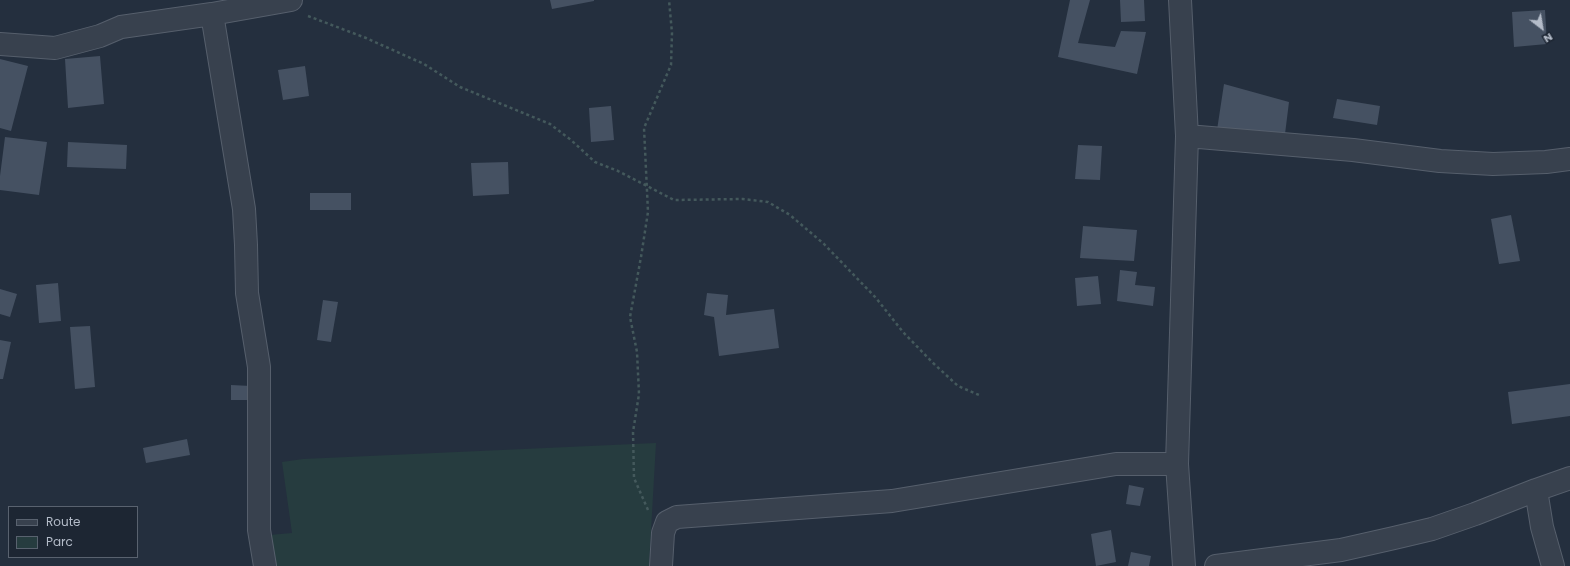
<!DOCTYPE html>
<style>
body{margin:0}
#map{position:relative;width:1570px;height:566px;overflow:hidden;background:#242f3e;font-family:Poppins,sans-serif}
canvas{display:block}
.legend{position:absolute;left:8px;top:506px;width:130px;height:52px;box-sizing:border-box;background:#1d2633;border:1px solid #59626f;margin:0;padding:5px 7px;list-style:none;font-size:12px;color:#b4bcc9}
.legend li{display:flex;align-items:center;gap:8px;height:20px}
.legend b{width:20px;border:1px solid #59626f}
.north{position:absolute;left:1522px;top:8px;width:40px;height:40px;-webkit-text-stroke:3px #1d2633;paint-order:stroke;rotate:149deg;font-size:11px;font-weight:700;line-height:16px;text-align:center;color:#b4bcc9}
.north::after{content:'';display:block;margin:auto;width:14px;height:18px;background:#b4bcc9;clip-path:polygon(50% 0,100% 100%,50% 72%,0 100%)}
</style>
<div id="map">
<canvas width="1570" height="566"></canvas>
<ul class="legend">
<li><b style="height:5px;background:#38414e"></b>Route</li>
<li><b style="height:11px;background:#263c3f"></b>Parc</li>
</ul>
<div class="north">N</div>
</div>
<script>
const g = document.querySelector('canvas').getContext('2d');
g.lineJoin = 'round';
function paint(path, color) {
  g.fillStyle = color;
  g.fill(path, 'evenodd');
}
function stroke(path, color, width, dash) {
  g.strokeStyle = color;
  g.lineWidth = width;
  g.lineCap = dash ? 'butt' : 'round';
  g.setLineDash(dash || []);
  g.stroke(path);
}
const green = new Path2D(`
 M656 443 649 566H274L269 535 292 533 282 462 303 459Z`);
const building = new Path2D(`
 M550 0H594V1L552 9Z
 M1070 0H1090L1078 43 1115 47 1121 31 1146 32 1137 74 1058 57Z
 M1120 0H1144L1145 21 1121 22Z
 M1545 10 1547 44 1514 47 1512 12Z
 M100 56 104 104 68 108 65 59Z
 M0 59 28 66 11 131 0 128Z
 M305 66 309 96 283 100 278 70Z
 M1224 84 1289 102 1285 134 1217 130Z
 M1337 99 1380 106 1377 125 1333 118Z
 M611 106 614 140 591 142 589 108Z
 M5 137 47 142 39 195 0 190V176Z
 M68 142 127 145 126 169 67 167Z
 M1078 145 1102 146 1100 180 1075 179Z
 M508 162 509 194 473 196 471 163Z
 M310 193H351V210H310Z
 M1511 215 1520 261 1499 264 1491 219Z
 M1083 226 1137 230 1134 261 1080 258Z
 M1120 270 1137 272 1135 285 1155 287 1153 306 1117 301Z
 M1098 276 1101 304 1077 306 1075 278Z
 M58 283 61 321 39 323 36 285Z
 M0 289 17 294 10 317 0 314Z
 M707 293 728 295 726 315 774 309 779 348 719 356 714 317 704 315Z
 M323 300 338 302 331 342 317 340Z
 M90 326 95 387 75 389 70 327Z
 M0 340 11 342 3 379H0Z
 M1570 384V416L1512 424 1508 392Z
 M231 385 251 386 250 400H231Z
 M187 439 190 455 146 463 143 448Z
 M1129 485 1144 488 1140 506 1126 504Z
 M1111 530 1116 562 1096 566 1091 534Z
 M1131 552 1151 556 1149 566H1128Z`);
const path = new Path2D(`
 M308 16 366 38 424 64 460 87 550 124 571 140 595 162 618 171 674 200 743 199 768 202 790 215 824 244 876 298 903 332 932 362 958 386 979 395
 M648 510 634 478 633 432 639 394 637 352 630 317 641 257 648 212 644 128 671 65 672 33 669 0`);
const street = new Path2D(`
 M1180 0 1187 136 1177 464 1184 566
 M212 14 244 209 246 245 247 293 259 367V530L265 566
 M0 44 55 48 100 36 121 27 212 14 291 0
 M1187 136 1353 150 1440 161 1493 164 1546 162 1570 159
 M1536 490 1542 527 1553 566
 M661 566 663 533 667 522 677 517 892 501 1116 464H1177
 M1216 566 1341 550 1394 538 1432 529 1475 514 1536 490 1570 478`);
paint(green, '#263c3f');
paint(building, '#455162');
stroke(street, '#565f6c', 24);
stroke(path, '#44595c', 2.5, [3, 3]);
stroke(street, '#38414e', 22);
</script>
